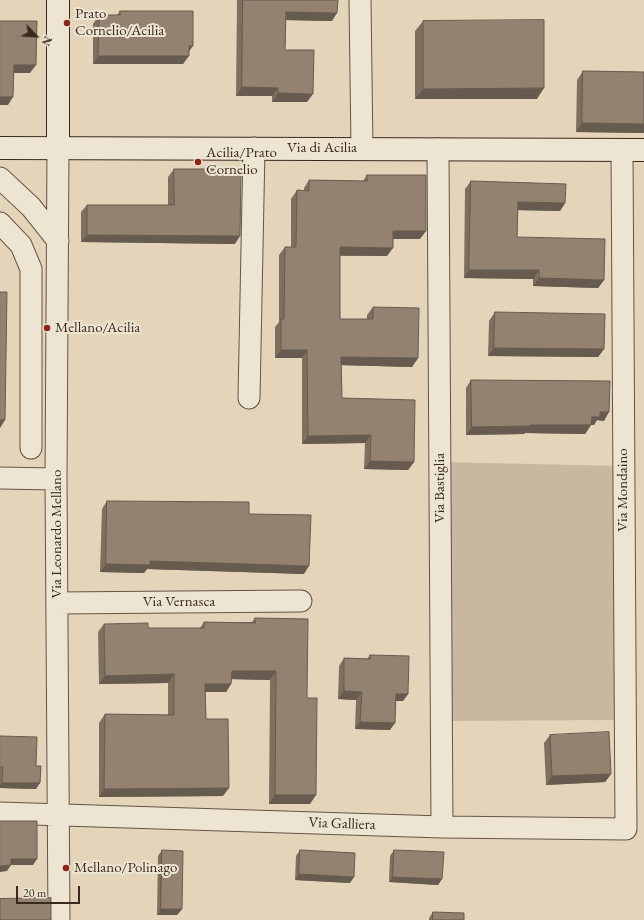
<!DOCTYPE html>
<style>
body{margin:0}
#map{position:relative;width:644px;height:920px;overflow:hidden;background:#e4d5ba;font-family:"EB Garamond",serif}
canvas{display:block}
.north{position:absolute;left:16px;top:16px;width:40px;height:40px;-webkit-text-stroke:3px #ede4d2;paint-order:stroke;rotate:115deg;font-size:11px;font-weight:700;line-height:16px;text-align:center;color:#39291e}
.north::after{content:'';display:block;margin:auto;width:14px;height:18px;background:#39291e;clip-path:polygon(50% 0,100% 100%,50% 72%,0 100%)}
.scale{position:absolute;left:16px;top:886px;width:64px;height:18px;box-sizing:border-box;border:2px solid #39291e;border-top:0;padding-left:5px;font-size:12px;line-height:14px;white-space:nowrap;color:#39291e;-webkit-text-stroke:3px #ede4d2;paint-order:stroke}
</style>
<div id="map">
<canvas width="644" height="920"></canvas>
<div class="north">N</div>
<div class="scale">20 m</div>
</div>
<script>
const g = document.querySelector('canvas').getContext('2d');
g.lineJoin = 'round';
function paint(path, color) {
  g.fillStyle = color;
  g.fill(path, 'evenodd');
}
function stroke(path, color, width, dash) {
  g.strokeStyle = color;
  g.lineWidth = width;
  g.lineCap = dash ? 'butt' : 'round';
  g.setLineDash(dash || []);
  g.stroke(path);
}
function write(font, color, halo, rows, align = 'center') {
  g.font = font + ' "EB Garamond",serif';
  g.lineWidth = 4;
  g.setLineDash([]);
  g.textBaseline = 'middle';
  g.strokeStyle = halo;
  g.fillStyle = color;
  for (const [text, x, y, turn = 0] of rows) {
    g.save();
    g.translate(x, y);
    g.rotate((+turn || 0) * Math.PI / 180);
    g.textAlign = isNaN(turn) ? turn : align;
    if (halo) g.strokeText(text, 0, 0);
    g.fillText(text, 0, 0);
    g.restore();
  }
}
const green = new Path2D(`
 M440 462 623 466 625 720 442 721Z`);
const street = new Path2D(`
 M360 0 362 149
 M58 148 56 479 59 920
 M438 149 442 827
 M0 178 31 207 58 241
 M0 223 21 245 31 269V448
 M249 398 254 148
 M0 478 56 479
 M57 603 301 601
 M0 813 442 827 626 829 622 150`);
const secondary = new Path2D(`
 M58 0V148
 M0 148 644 150`);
const wall = new Path2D(`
 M237 0H338L332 21 286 20 285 50 307 102H272V96H236Z
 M120 11 189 52 183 64H93V24L99 15H117Z
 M423 21 537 99H415V31Z
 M583 71 644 72V133L576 132 577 80Z
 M174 169 235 244 81 242V212L87 205H168V177Z
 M367 175 420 239H393L387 256H340V319H367V315L373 307 418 358 412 367 341 365 342 398 414 462 408 470 364 469 365 443 302 444V358H275V327L279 322V255L285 247H291V199L297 190 304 191V188L309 180 363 181Z
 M471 181 565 203 560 211 518 210 517 237 604 280 598 288 533 286V279L464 278 465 189Z
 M495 312 604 349 598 357 488 356 489 321Z
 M471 380 604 421 597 420 594 425H591L585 434 525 433 524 434 466 435V388Z
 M107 501 249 514 304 574 147 569 144 573 100 572 102 509Z
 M255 618 307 698 310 804H269L270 680 231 679V684L226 692H205L206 719 223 796 99 797V723L105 714 168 715V683L99 684 98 632 104 624 148 628H200L204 622H252Z
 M370 655 408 694 403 701H396L390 730 355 729 356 700 338 699 339 666 344 658 367 659Z
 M550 735 611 774 605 782 546 785 544 743Z
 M0 736 36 789 0 788Z
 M162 850 182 909 177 915H157L158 856Z
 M300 850 350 883 295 880 296 856Z
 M394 850 442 879 438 885 389 882 390 856Z
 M433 912 464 920H429V918Z`);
const shadedWall = new Path2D(`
 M286 12 337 13 332 21 280 20Z
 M189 46H193L187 54Z
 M98 56H189L183 64H93Z
 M14 65H36L30 73H8Z
 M242 87 278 88 272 96H236Z
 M544 88 537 99H415L423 89Z
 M278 93 313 94 307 102H272Z
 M0 97H13L8 105H0Z
 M582 123 644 124V133L576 132Z
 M518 202 565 203 560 211 512 210Z
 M393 231H426L420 239H387Z
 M87 235 240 236 235 244 81 242Z
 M340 247 393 248 387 256 335 255Z
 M469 270H539L533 279 464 278Z
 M539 278 604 280 598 288 533 286Z
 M494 348 604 349 598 357 488 356Z
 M281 350H307L302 358H275Z
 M341 357 418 358 412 367 336 365Z
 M600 412H609L604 421 597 420 594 425H586L592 417Z
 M0 420H5L0 428Z
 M530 425H591L585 434 525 433 524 434 466 435 472 427Z
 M371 435 365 443 302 444 308 436Z
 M370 461 414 462 408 470 364 469Z
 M150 561 309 566 304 574 147 569 144 573 100 572 106 564Z
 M232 671H276L270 680 226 679Z
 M174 674 168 683 99 684 105 676Z
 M205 684H231L226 692H200Z
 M344 691 362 692 356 700 338 699Z
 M396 694H408L403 701H390Z
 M360 722 395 723 390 730 355 729Z
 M611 774 605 782 546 785 552 776Z
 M2 783H40L36 789 0 788V786Z
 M229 788 223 796 99 797 104 789Z
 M275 795H316L310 804H269Z
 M11 859H37L33 865H7Z
 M11 865 7 871 0 872V866Z
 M299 874 354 877 350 883 295 880Z
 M393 877 442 879 438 885 389 882Z
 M161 909H182L177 915H157Z`);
const building = new Path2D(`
 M243 0H338L337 13 286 12 285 50H314L313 94 278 93V88L242 87Z
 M120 11H193V46H189V56H98L99 15H120Z
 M544 20V88L423 89V21Z
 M0 21H37L36 65H14L13 97H0Z
 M583 71 644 72V124L582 123Z
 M174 169H241L240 236 87 235V205H174Z
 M367 175H426V231H393V248L340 247V319H373V307L419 308 418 358 341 357 342 398 415 400 414 462 370 461 371 435 308 436 307 350H281V319H284L285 247H296L297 190 309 191V180L367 181Z
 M471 181 566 184 565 203 518 202 517 237 605 239 604 280 539 278V270H469Z
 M0 292H7L5 420H0Z
 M495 312 605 314 604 349 494 348Z
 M471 380 610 381 609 412H600V417H592L591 425H530V426L472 427Z
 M107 501 249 502V514L311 515 309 566 150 561V565L106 564Z
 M255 618 308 619 307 698H317L316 795H275L276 671H232L231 684H205L206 719H228L229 788 104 789 105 714 174 715V674L105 676 104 624 148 623V628H204V622L255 623Z
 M370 655 409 656 408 694H396L395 723 360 722 362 692 344 691V658L370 659Z
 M609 732 611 774 552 776 550 735Z
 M0 736 37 737 36 766H41L40 783H2L3 767H0Z
 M0 821H37V859H11V865L0 866Z
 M162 850 183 851 182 909H161Z
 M300 850 355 853 354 877 299 874Z
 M394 850 444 852 442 879 393 877Z
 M51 898V920H0V899Z
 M433 912 464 913V920H433Z`);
const markers = [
 [67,23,4,"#8f2418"],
 [198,162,4,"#8f2418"],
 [47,328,4,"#8f2418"],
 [66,868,4,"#8f2418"]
];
const poiNames = [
 ["Prato",75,14],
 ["Cornelio/Acilia",75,31],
 ["Acilia/Prato",206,153],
 ["Cornelio",206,170],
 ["Mellano/Acilia",55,328],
 ["Mellano/Polinago",74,868]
];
const streetNames = [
 ["Via di Acilia",322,148],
 ["Via Bastiglia",440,488,-90],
 ["Via Mondaino",623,490,-90],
 ["Via Leonardo Mellano",57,534,-90],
 ["Via Vernasca",179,602],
 ["Via Galliera",342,824,2]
];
paint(green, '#c7b89f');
stroke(street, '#645445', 23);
stroke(secondary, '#39291e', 24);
stroke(street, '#ede4d2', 21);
stroke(secondary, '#ede4d2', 22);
paint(wall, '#7e705f');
paint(shadedWall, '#665b4e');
paint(building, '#92826f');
stroke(building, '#665b4e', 1);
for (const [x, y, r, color] of markers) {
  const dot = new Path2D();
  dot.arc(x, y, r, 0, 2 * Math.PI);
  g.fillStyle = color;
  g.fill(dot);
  stroke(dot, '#ede4d2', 1.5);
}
write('15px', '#39291e', '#ede4d2', poiNames, 'left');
write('15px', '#39291e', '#ede4d2', streetNames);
</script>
